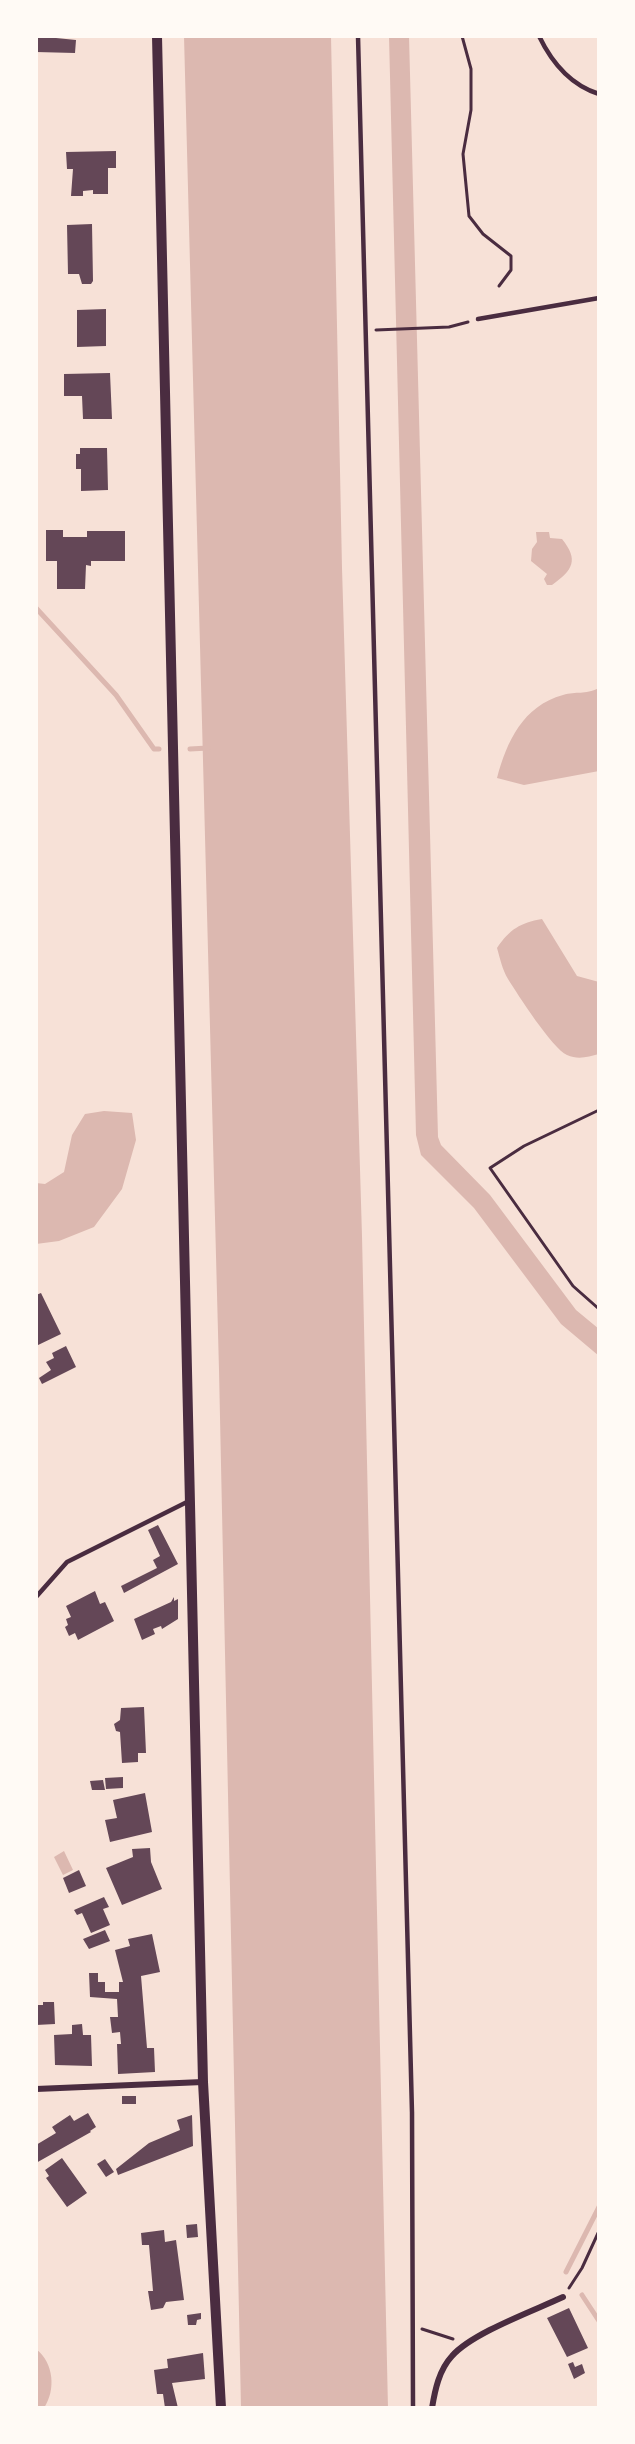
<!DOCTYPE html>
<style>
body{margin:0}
#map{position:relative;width:635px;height:2444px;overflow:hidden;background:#f7e1d7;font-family:"Work Sans",sans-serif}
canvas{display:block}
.frame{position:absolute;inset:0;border:38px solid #fffaf5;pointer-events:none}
</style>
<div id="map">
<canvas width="635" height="2444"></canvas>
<div class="frame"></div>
</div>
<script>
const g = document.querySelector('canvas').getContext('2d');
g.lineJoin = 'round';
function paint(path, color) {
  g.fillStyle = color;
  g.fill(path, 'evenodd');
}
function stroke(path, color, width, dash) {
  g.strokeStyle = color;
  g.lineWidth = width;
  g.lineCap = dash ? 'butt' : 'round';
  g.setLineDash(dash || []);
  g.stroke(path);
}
const water = new Path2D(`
 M184 36H331L342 568 362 1236 388 2408H241L219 1370Z
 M389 36H409L438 1137 441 1145 490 1195 576 1310 599 1329V1356L561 1324 474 1208 421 1155 416 1135Z
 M536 532H549L550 538 562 539C579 560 573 570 552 585H547L544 579 547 574 531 561 532 549 537 542Z
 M599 688V771L524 785 497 778C507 741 523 706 563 695 577 691 584 695 599 688Z
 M542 919 577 976 599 982V1054C588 1057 578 1060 567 1055 552 1048 518 995 508 979 502 969 500 958 497 948 510 929 520 923 542 919Z
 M104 1111 132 1113 136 1140 122 1189 94 1227 59 1241 36 1244V1183L45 1184 64 1172 72 1135 85 1114Z
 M64 1851 73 1870 63 1875 54 1857Z
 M36 2349C54 2363 56 2390 44 2408H36Z`);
const stream = new Path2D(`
 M36 608 116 695 154 749H159
 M190 749 208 748
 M566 2272 599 2207
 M582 2295 599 2321`);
const building = new Path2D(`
 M36 36 76 40 75 53 36 52Z
 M116 151V168H108V194H93V190L83 191V196H71L73 169H67L66 152Z
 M92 224 93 281 91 284H82L79 274H68L67 225Z
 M106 309V346L77 347V310Z
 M110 373 112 419H83L82 396H64V374Z
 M80 448H107L108 490 81 491V469H76V454H80Z
 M46 530H63V537H87V531H125V561H91V566L86 565 85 589H57V561H46Z
 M41 1293 61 1334 36 1346V1295Z
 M66 1346 76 1367 42 1384 39 1378 51 1370 46 1362 54 1358 52 1353Z
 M158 1525 178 1564 124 1593 121 1586 157 1568 153 1560 160 1556 148 1530Z
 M95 1591 100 1604 105 1602 114 1621 78 1640 75 1633 69 1636 65 1627 68 1625 66 1619 71 1617 66 1606Z
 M174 1597V1601L178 1599V1619L162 1629 161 1626 153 1629 155 1634 142 1640 134 1619 171 1602Z
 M144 1707 146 1753H138V1762L122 1763 120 1732 116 1731 114 1724 120 1720 121 1708Z
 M123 1777V1788L106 1789 105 1778Z
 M103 1780 105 1790H92L90 1781Z
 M145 1793 152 1832 110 1842 105 1820 117 1818 113 1800Z
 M150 1848 151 1862 162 1889 122 1905 106 1868 133 1857 132 1849Z
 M79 1870 86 1886 69 1893 63 1878Z
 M104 1897 109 1907 103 1909 110 1925 91 1933 82 1913 77 1915 74 1910Z
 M105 1930 110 1941 89 1949 83 1939Z
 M152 1934 160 1972 141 1976 147 2048H154L155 2072 118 2074 117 2044H121L120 2032 112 2033 110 2017H118L117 1999 90 1997 89 1973H98V1982H105V1992H119V1982H123L115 1950 130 1946 128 1939Z
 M43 2002H54L55 2024 36 2025V2005H43Z
 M82 2024 83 2035H91L92 2066 55 2065 54 2035 72 2034V2025Z
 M122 2096H136V2104H122Z
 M88 2113 96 2127 90 2131 91 2132 36 2163V2145L56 2133 52 2127 70 2115 74 2121Z
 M192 2115 193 2146 118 2175 116 2169 149 2143 180 2130 177 2120Z
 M62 2158 87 2193 67 2207 46 2178 49 2176 45 2170Z
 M105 2159 114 2172 106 2177 97 2164Z
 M197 2224 198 2237 187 2238 186 2225Z
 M164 2230 165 2242 176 2240 184 2300 166 2302 163 2308 151 2310 148 2291H153L149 2245H142L141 2233Z
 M569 2308 588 2348 567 2357 547 2318Z
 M201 2313V2319L197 2320 196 2325H188L187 2315Z
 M203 2353 205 2379 172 2383 178 2408H165L163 2394H157L154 2370 168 2368 167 2359Z
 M573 2362 575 2367 582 2364 585 2373 574 2379 568 2364Z`);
const path = new Path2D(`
 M462 36 471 69V110L463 154 469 216 483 234 511 256V270L499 286
 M376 330 449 327 468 322
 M599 1110 524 1146 490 1168 573 1286 599 1309
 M569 2288 582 2268 599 2231
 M422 2329 453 2339`);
const service = new Path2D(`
 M358 36 412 2112 413 2408
 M539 36C552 63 570 85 599 94
 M478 319 599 298
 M36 1597 67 1562 189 1501`);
const minor = new Path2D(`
 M36 2089 203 2082
 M432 2408C435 2390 439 2370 452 2356 472 2333 533 2311 563 2297`);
const tertiary = new Path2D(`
 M157 36 203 2082 221 2408`);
paint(water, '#dcb8b0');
stroke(stream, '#dcb8b0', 5);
paint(building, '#644757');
stroke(path, '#4a2c40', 3);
stroke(service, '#4a2c40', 4.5);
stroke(minor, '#4a2c40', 6);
stroke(tertiary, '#4a2c40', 10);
</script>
